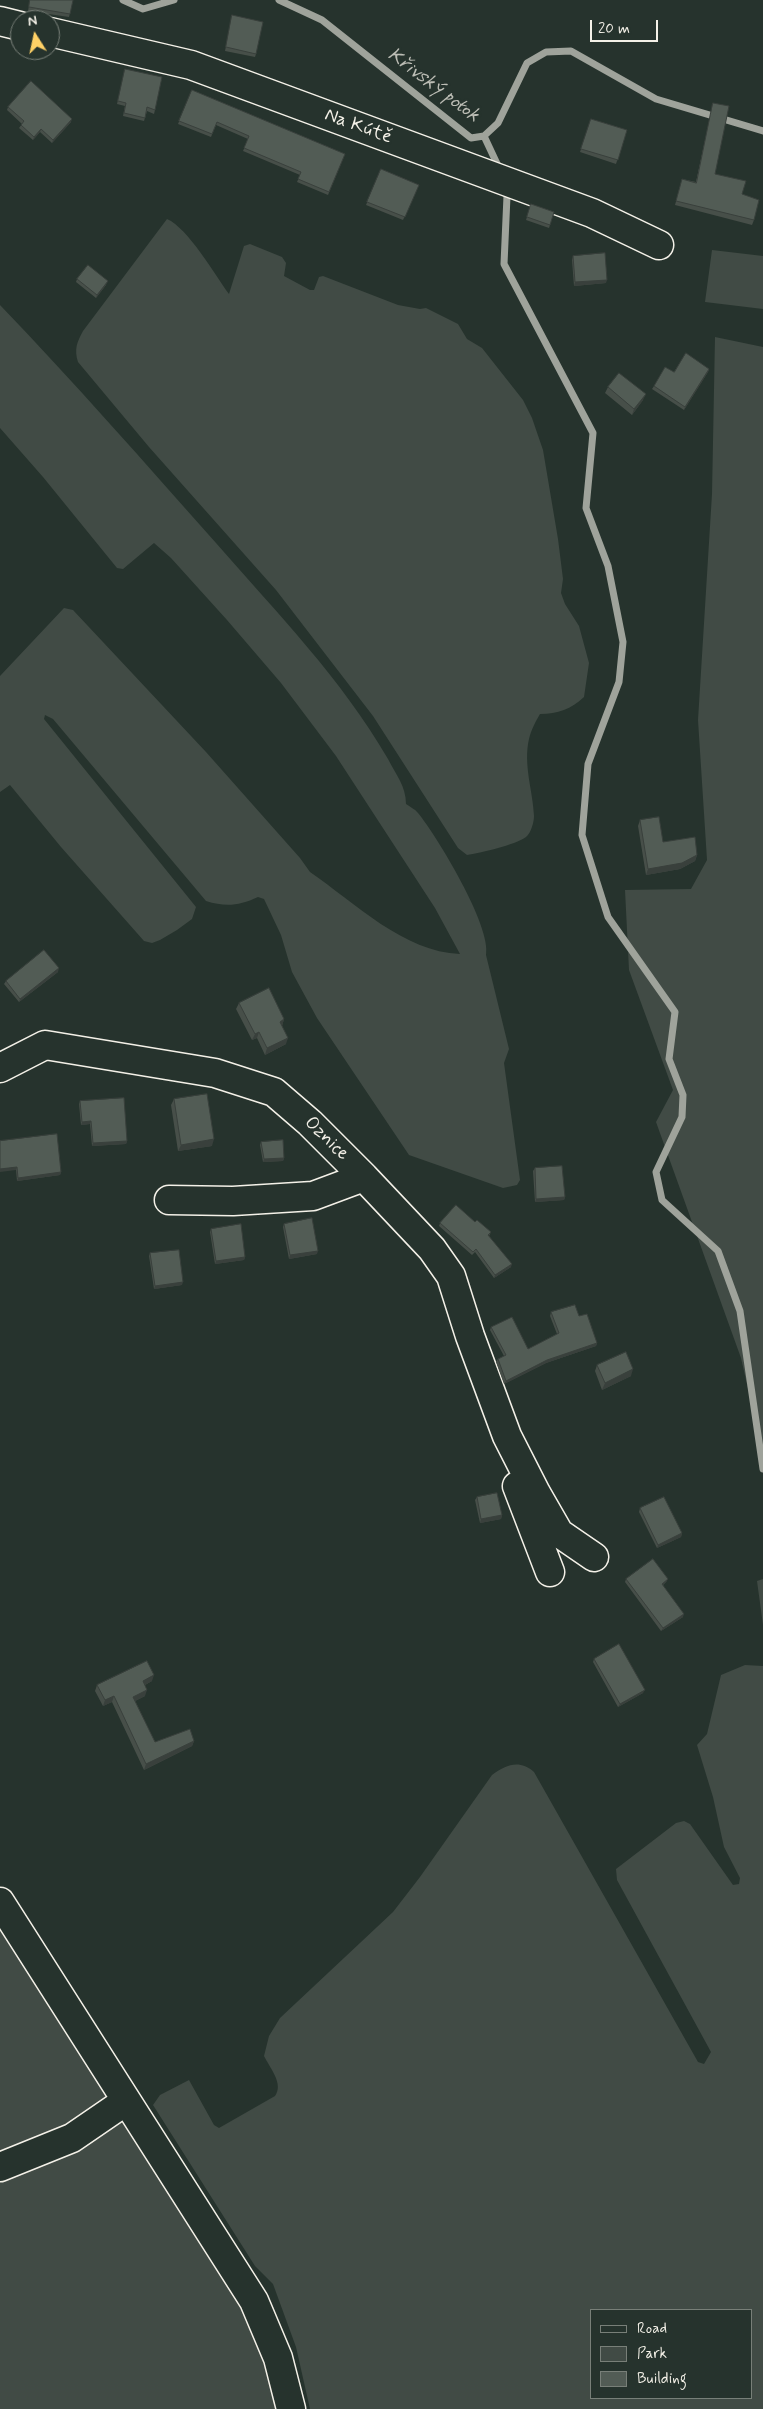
<!DOCTYPE html>
<meta charset="utf-8">
<style>
body{margin:0}
#map{position:relative;width:763px;height:2409px;overflow:hidden;background:#26332d;font-family:Mynerve,sans-serif}
canvas{display:block}
.legend{position:absolute;left:590px;top:2309px;width:162px;height:90px;box-sizing:border-box;background:#26332d;border:1px solid #787f78;margin:0;padding:6px 9px;list-style:none;font-size:15px;color:#f4f1e8}
.legend li{display:flex;align-items:center;gap:10px;height:25px}
.legend b{width:25px;border:1px solid #787f78}
.north{position:absolute;left:10px;top:10px;width:50px;height:50px;box-sizing:border-box;background:#26332d;border:1px solid #787f78;border-radius:50%;rotate:350deg;font-size:14px;font-weight:700;line-height:20px;text-align:center;color:#f4f1e8}
.north::after{content:'';display:block;margin:auto;width:18px;height:22px;background:#ffd166;clip-path:polygon(50% 0,100% 100%,50% 72%,0 100%)}
.scale{position:absolute;left:590px;top:20px;width:68px;height:22px;box-sizing:border-box;border:2px solid #f4f1e8;border-top:0;padding-left:6px;font-size:15px;line-height:18px;white-space:nowrap;color:#f4f1e8;-webkit-text-stroke:4px #26332d;paint-order:stroke}
</style>
<div id="map">
<canvas width="763" height="2409"></canvas>
<ul class="legend">
<li><b style="height:6px;background:#26332d"></b>Road</li>
<li><b style="height:14px;background:#414b45"></b>Park</li>
<li><b style="height:14px;background:#525c55"></b>Building</li>
</ul>
<div class="north">N</div>
<div class="scale">20 m</div>
</div>
<script>
const g = document.querySelector('canvas').getContext('2d');
g.lineJoin = 'round';
function paint(path, color) {
  g.fillStyle = color;
  g.fill(path, 'evenodd');
}
function stroke(path, color, width, dash) {
  g.strokeStyle = color;
  g.lineWidth = width;
  g.lineCap = dash ? 'butt' : 'round';
  g.setLineDash(dash || []);
  g.stroke(path);
}
function write(font, color, halo, rows, align = 'center') {
  g.font = font + ' Mynerve,sans-serif';
  g.lineWidth = 5;
  g.setLineDash([]);
  g.textBaseline = 'middle';
  g.strokeStyle = halo;
  g.fillStyle = color;
  for (const [text, x, y, turn = 0] of rows) {
    g.save();
    g.translate(x, y);
    g.rotate((+turn || 0) * Math.PI / 180);
    g.textAlign = isNaN(turn) ? turn : align;
    if (halo) g.strokeText(text, 0, 0);
    g.fillText(text, 0, 0);
    g.restore();
  }
}
const green = new Path2D(`
 M167 219C188 228 215 275 229 294L244 246 250 244 282 257 286 263 284 276 310 290H314L319 277 323 276 398 305 420 309 426 308 458 324 467 339 482 348 523 400 532 418 543 450 558 539 563 579 561 593 565 604 579 626 589 663 584 697C571 709 558 714 540 714 536 721 531 730 529 739 523 765 533 791 534 816 534 822 531 833 526 837 515 845 480 853 467 855L458 848 373 716 276 590 149 447 78 362C74 349 77 342 83 331Z
 M712 250 763 256V309L705 302Z
 M0 305C74 382 145 463 216 543 277 613 341 678 388 759 396 775 406 786 406 804 410 807 415 809 418 813 437 836 492 927 486 955L509 1049 504 1063 520 1180 517 1185 503 1188 409 1155 317 1018 292 972 281 935 264 899 258 897C239 906 225 907 206 901L53 719 45 715 44 719 196 907 192 919 177 930 160 940 152 943 144 941 61 847 10 785 0 792V676L64 608 73 610 206 752 300 858 310 872C355 903 404 952 460 954L435 908 336 756 281 683 227 620 171 558 154 543 123 569 117 568 43 477 0 428Z
 M715 337 763 347V1455L741 1358 656 1122 673 1090 629 970 625 890 691 889 707 860 698 720 712 494Z
 M763 1579V1625L757 1581Z
 M745 1665 763 1666V2409H310L296 2347 273 2284 255 2266 153 2105 160 2095 189 2080 214 2125 219 2128 275 2096C284 2084 270 2068 264 2056L269 2036 280 2018 393 1912 420 1877 492 1775C506 1765 519 1759 534 1772L698 2062 704 2064 711 2052 617 1880 616 1869 676 1823 684 1821 690 1824 733 1885 739 1884 740 1878 724 1847 713 1797 697 1745 707 1734 721 1675ZM752 2310V2398H592V2310Z
 M0 1927 242 2307 265 2362 277 2409H0Z`);
const stream = new Path2D(`
 M123 0 143 9 174 0
 M279 0 322 20 471 138 484 136 498 123 527 63 546 52 571 51 656 99 763 131
 M484 136 499 168
 M507 196 504 264 593 433 586 508 608 566 623 642 619 682 588 764 582 835 608 917 675 1012 669 1059 683 1095 682 1117 656 1172 662 1200 718 1251 740 1311 763 1469`);
const minor = new Path2D(`
 M0 21 20 26
 M50 32 191 65 592 213 659 245
 M0 1068 45 1045 215 1073 274 1092 310 1123 364 1177 432 1249 451 1276 470 1336 507 1436 536 1493 559 1533 594 1557
 M169 1200 233 1201 313 1196 364 1177
 M517 1486 550 1572
 M0 1902 254 2301 278 2358 291 2409
 M0 2167 72 2138 126 2101`);
const wall = new Path2D(`
 M30 0H73L69 17 28 11Z
 M232 15 256 54 255 57 225 51Z
 M125 69 155 110 154 114 147 111 144 121 123 116 125 106 117 104Z
 M192 90 345 154 328 195 297 182 300 175 243 151 248 139 216 125 211 137 178 124Z
 M713 103 715 174 742 194 754 220 752 225 675 205 682 179 696 182Z
 M8 107 71 122 52 143 40 132 33 140 19 128 22 124 7 110Z
 M591 119 627 130 616 164 580 152Z
 M381 169 419 185 403 220 366 205Z
 M531 204 554 212 549 228 526 220Z
 M573 256 606 283 574 286 572 260Z
 M77 279 106 285 96 298 76 282Z
 M709 369 708 372 684 410 652 389 654 386 674 372Z
 M608 387 643 400 632 415 605 393Z
 M640 820 663 842 697 855 695 861 680 869 646 875 638 826Z
 M58 972 19 1002 4 984 6 981Z
 M239 1003 284 1019 282 1026 286 1044 265 1055 257 1038 252 1040 236 1009Z
 M174 1099 212 1146 178 1151 171 1105Z
 M80 1101 127 1141 126 1144 92 1146 90 1124 81 1125 79 1104Z
 M0 1141 61 1172 60 1175 17 1181 16 1170Z
 M261 1142 284 1158 283 1161 263 1162 260 1145Z
 M535 1168 565 1197 564 1200 535 1202 533 1171Z
 M475 1222 491 1232 489 1236 511 1267 494 1278 475 1252 472 1255 439 1226 440 1223Z
 M284 1224 317 1254 289 1259 283 1227Z
 M211 1229 245 1257 244 1260 215 1264 210 1232Z
 M150 1253 182 1285 154 1289 149 1256Z
 M551 1312 579 1316 597 1343 596 1346 546 1363 504 1384 496 1362 498 1359 504 1356 490 1330 491 1327 528 1349 557 1334 550 1316Z
 M597 1365 631 1376 602 1390 595 1371Z
 M477 1497 502 1515 501 1519 480 1523 475 1500Z
 M640 1508 682 1533 681 1537 657 1548 639 1512Z
 M626 1579H668L666 1582 663 1585 683 1617 661 1631 625 1582Z
 M594 1659 643 1693 618 1707 593 1662Z
 M152 1681 145 1685V1696L135 1701 155 1742 194 1741 192 1746 144 1770 112 1702 103 1706 95 1691 97 1685Z`);
const shadedWall = new Path2D(`
 M72 119 71 122 52 143 53 140Z
 M41 129 40 132 33 140 34 137Z
 M607 280 606 283 574 286 575 282Z
 M108 281 106 285 96 298 97 295Z
 M709 369 708 372 684 410 685 407Z
 M646 394 643 400 632 415 634 409Z
 M697 855 695 861 680 869 646 875 648 869Z
 M59 968 58 972 19 1002 20 999Z
 M284 1019 282 1026 280 1022Z
 M259 1032 257 1038 252 1040 255 1034Z
 M288 1038 286 1044 265 1055 267 1048Z
 M91 1121 90 1124 81 1125 82 1122Z
 M214 1139 212 1146 178 1151 181 1145Z
 M127 1141 126 1144 92 1146 93 1143Z
 M284 1158 283 1161 263 1162 264 1159Z
 M17 1167 16 1170 0 1172V1169Z
 M61 1172 60 1175 17 1181 18 1178Z
 M565 1197 564 1200 535 1202 536 1199Z
 M318 1251 317 1254 289 1259 290 1255Z
 M245 1257 244 1260 215 1264 216 1261Z
 M512 1264 511 1267 494 1278 495 1275Z
 M183 1282 182 1285 154 1289 155 1286Z
 M597 1343 596 1346 546 1363 504 1384 506 1381 547 1360Z
 M633 1369 631 1376 602 1390 605 1383Z
 M502 1515 501 1519 480 1523 481 1519Z
 M682 1533 681 1537 657 1548 658 1545Z
 M668 1579 666 1582 660 1587 662 1584Z
 M684 1614 683 1617 661 1631 663 1628Z
 M154 1675 152 1681 141 1687 143 1681Z
 M147 1690 145 1696 131 1703 133 1697Z
 M645 1690 643 1693 618 1707 620 1704Z
 M114 1696 112 1702 103 1706 105 1700Z
 M194 1741 192 1746 144 1770 146 1764Z`);
const building = new Path2D(`
 M30 0H73L70 14 29 7Z
 M232 15 263 22 256 54 226 47Z
 M125 69 162 77 155 110 147 107 145 118 124 113 126 103 118 101Z
 M31 81 72 119 53 140 41 129 34 137 21 125 24 121 8 107Z
 M192 90 345 154 329 192 298 179 301 172 244 148 249 136 217 122 212 134 179 121Z
 M713 103 729 106 715 174 746 181 742 194 759 200 754 220 676 201 682 179 696 183Z
 M591 119 627 130 618 160 581 149Z
 M381 169 419 185 405 217 367 202Z
 M531 204 554 212 550 225 527 217Z
 M605 253 607 280 575 282 573 256Z
 M88 265 108 281 97 295 77 279Z
 M686 353 709 369 685 407 654 386 665 367 674 372Z
 M619 373 646 394 634 409 608 387Z
 M659 817 663 842 695 837 697 855 682 863 648 869 640 820Z
 M44 950 59 968 20 999 6 981Z
 M269 988 284 1019 280 1022 288 1038 267 1048 259 1032 255 1034 239 1003Z
 M207 1094 214 1139 181 1145 174 1099Z
 M124 1098 127 1141 93 1143 91 1121 82 1122 80 1101Z
 M57 1134 61 1172 18 1178 17 1167 0 1169V1141Z
 M283 1140 284 1158 264 1159 261 1142Z
 M562 1166 565 1197 536 1199 535 1168Z
 M456 1205 475 1222 477 1220 491 1232 488 1235 512 1264 495 1275 476 1249 473 1252 440 1223Z
 M312 1218 318 1251 290 1255 284 1224Z
 M241 1224 245 1257 216 1261 211 1229Z
 M179 1250 183 1282 155 1286 150 1253Z
 M575 1305 579 1316 587 1314 597 1343 547 1360 506 1381 498 1359 506 1355 491 1327 512 1317 528 1349 559 1333 551 1312Z
 M626 1352 633 1369 605 1383 597 1365Z
 M497 1493 502 1515 481 1519 477 1497Z
 M664 1497 682 1533 658 1545 640 1508Z
 M653 1559 668 1579 662 1584 684 1614 663 1628 626 1579Z
 M619 1644 645 1690 620 1704 594 1659Z
 M147 1661 154 1675 143 1681 147 1690 133 1697 155 1742 190 1729 194 1741 146 1764 114 1696 105 1700 97 1685Z`);
const streetNames = [
 ["Na Kútě",358,127,20],
 ["Oznice",326,1139,44]
];
const waterNames = [
 ["Křivský potok",433,86,37]
];
paint(green, '#414b45');
stroke(stream, '#9fa39b', 7);
stroke(minor, '#f4f1e8', 31);
stroke(minor, '#26332d', 28);
paint(wall, '#474f49');
paint(shadedWall, '#39403c');
paint(building, '#525c55');
stroke(building, '#39403c', 1);
write('19px', '#f4f1e8', '#26332d', streetNames);
write('italic 20px', '#bcbdb5', '#26332d', waterNames);
</script>
